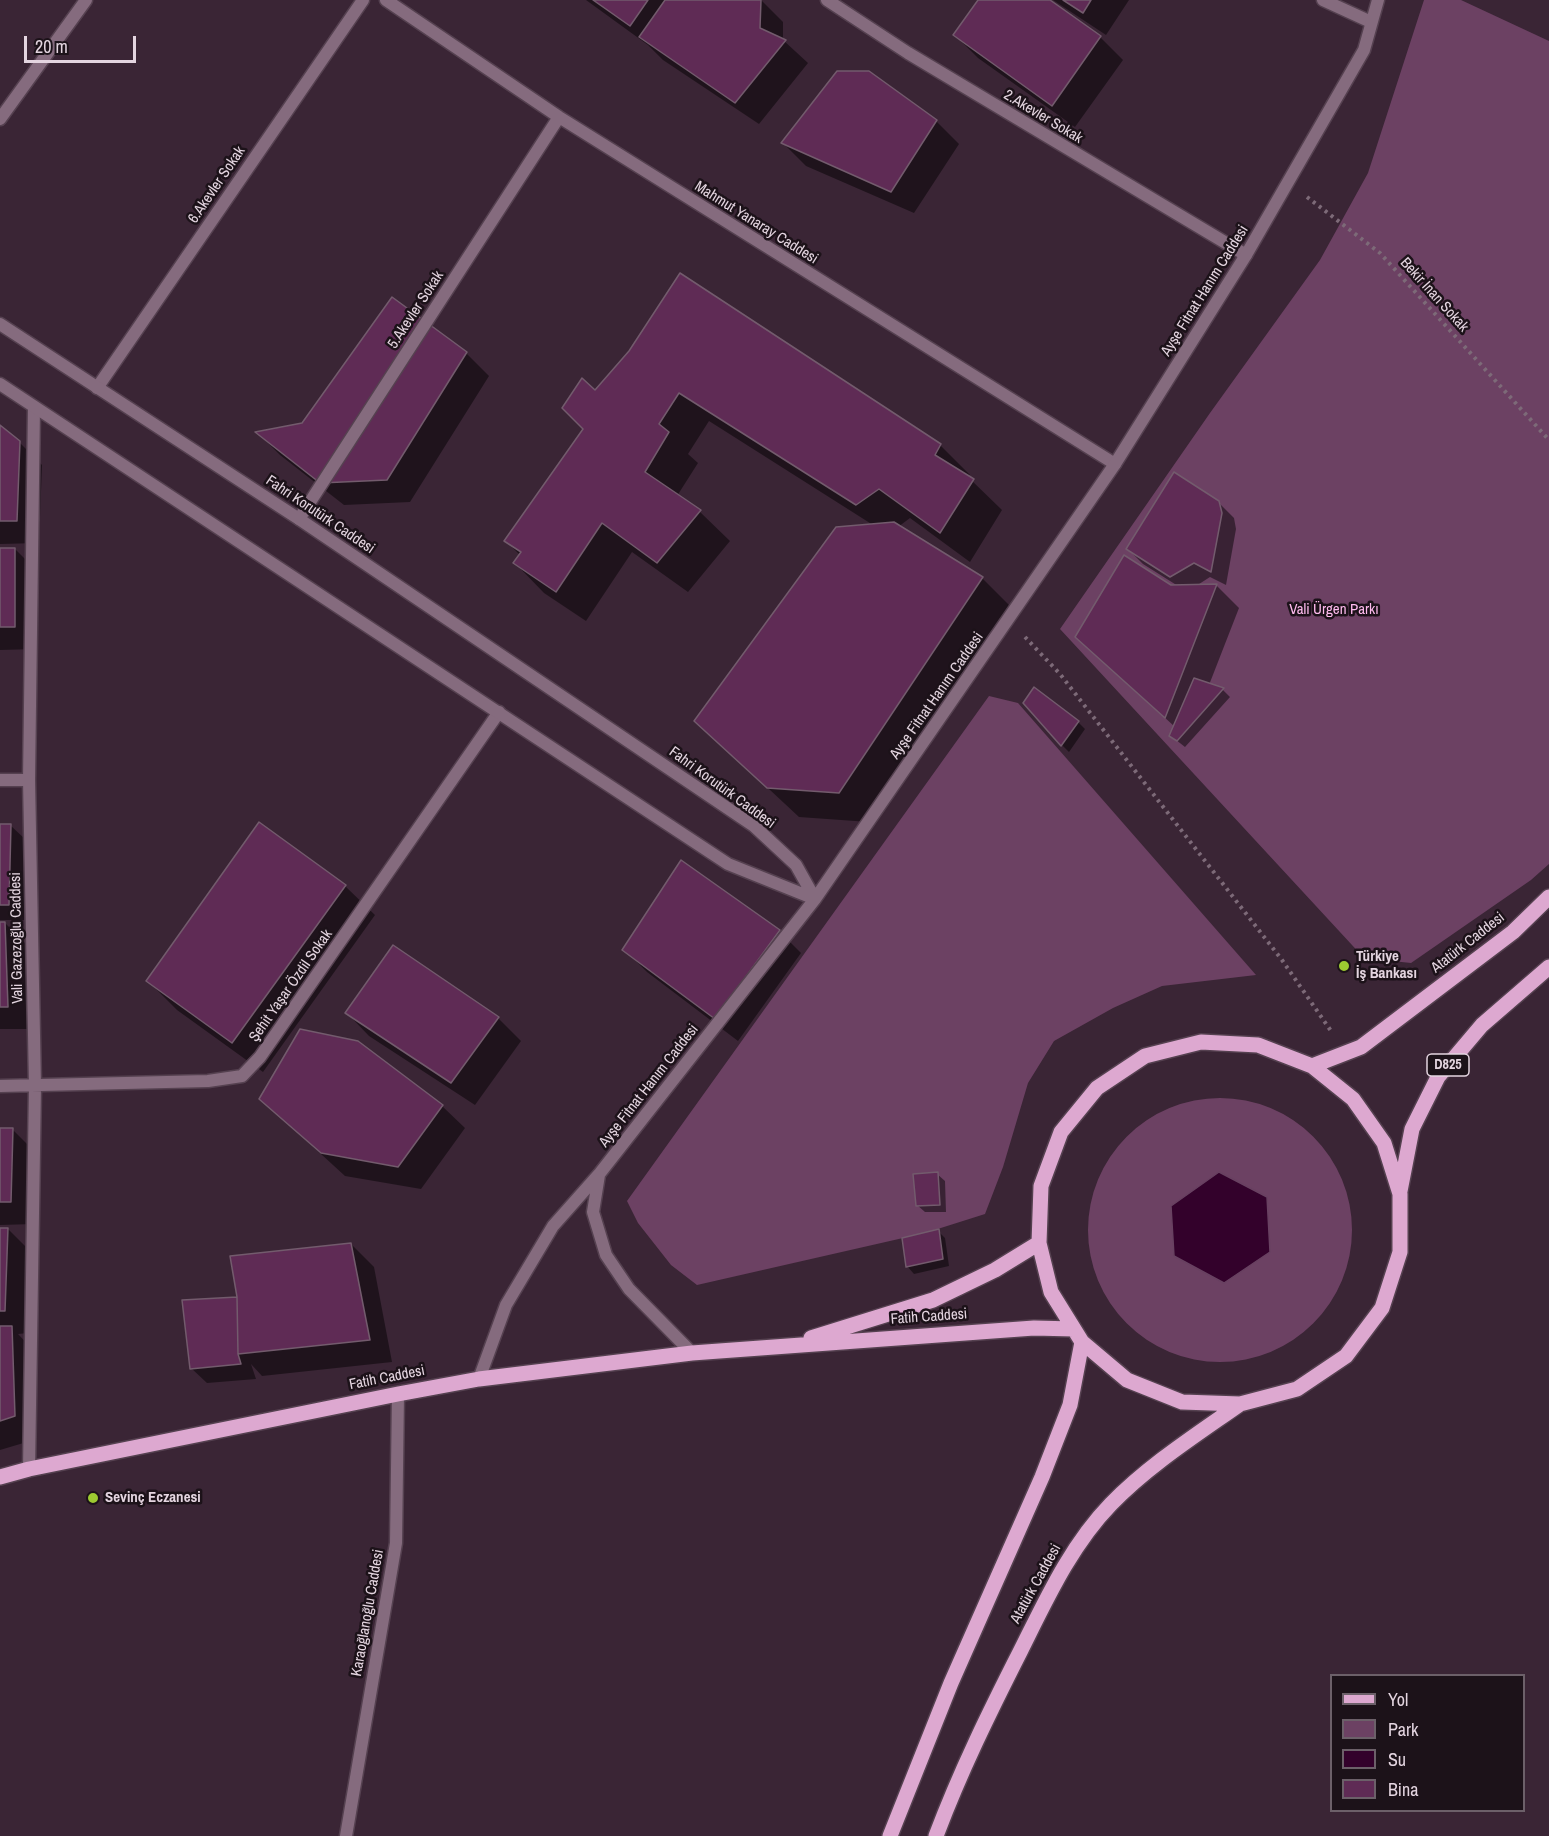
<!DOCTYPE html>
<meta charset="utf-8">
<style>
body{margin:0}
#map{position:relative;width:1549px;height:1836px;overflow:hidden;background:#3a2535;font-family:"Archivo Narrow",sans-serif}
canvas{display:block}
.legend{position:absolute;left:1330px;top:1674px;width:195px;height:138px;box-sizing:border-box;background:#1c1219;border:2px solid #6c6069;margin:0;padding:8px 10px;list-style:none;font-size:18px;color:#e4d5e0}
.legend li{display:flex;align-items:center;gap:12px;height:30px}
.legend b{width:30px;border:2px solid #6c6069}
.scale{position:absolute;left:24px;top:36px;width:112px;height:27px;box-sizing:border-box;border:3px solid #e4d5e0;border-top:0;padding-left:8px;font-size:18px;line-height:21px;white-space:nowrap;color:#e4d5e0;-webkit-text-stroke:4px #1c1219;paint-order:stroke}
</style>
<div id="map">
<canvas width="1549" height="1836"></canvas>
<ul class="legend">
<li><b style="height:8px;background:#dda8d0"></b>Yol</li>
<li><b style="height:16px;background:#6c4163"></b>Park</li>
<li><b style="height:16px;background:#33012b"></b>Su</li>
<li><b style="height:16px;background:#5f2b55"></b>Bina</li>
</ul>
<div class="scale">20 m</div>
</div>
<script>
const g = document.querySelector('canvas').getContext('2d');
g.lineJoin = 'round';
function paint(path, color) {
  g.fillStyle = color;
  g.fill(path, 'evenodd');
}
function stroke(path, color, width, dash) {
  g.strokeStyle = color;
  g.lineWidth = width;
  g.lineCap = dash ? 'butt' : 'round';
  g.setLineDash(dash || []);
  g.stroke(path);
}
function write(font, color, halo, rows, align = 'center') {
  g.font = font + ' "Archivo Narrow",sans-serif';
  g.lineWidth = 5;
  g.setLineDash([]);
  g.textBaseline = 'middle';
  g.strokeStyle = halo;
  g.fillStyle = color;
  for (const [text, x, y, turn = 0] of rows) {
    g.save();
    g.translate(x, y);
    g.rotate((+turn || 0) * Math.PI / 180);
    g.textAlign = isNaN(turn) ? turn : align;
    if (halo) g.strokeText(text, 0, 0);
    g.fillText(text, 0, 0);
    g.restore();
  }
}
const green = new Path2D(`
 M1424 0H1461L1549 41V864L1531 880 1411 963 1364 958 1060 629 1210 413 1320 260 1368 173Z
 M989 696 1018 703 1256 975 1162 986 1113 1008 1054 1041 1028 1083 1003 1167 985 1214 925 1233 697 1285 671 1265 638 1223 627 1201Z
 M1088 1230a132 132 0 1 1 264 0a132 132 0 1 1-264 0Z`);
const water = new Path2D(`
 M1219 1172 1267 1197 1270 1252 1224 1283 1174 1256 1171 1206Z`);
const shadow = new Path2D(`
 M586 0H761L783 22V40L808 63 759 124 663 60 648 45Z
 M980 0H1047L1100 37 1123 60 1075 127 978 58 955 35Z
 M1053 0H1129L1106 35Z
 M869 73 936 121 959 144 914 213 806 166 783 143Z
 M631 352 940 445 970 475 968 477 1002 510 970 562 910 518 898 527 982 578 1012 608 869 822 799 817 696 721 873 525 709 421 688 454 698 463 677 496 700 512 730 541 688 592 632 552 586 621 544 593 515 563 521 556 506 541 585 429 595 392Z
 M466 353 489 376 410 502 344 505 280 455 258 433 303 425Z
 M0 427 19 442 42 465 39 543 0 544Z
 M1218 502 1234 518 1236 529 1226 585 1210 577 1196 586 1216 585 1239 608 1209 685 1223 690 1230 697 1185 747 1171 736 1175 727 1077 637 1170 586H1178L1143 564 1128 549Z
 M15 549 38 572V649L0 650V550Z
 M1078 722 1085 729 1069 752 1062 745Z
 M10 825 26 840 24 920H0V826Z
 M345 886 375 915 263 1072 177 1010 148 981Z
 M5 923 28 946 30 1029H0V924Z
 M779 931 801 953 738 1041 647 972 624 949Z
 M347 1013 498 1018 521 1041 475 1105 369 1036Z
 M261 1099 442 1106 465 1128 421 1189 345 1176Z
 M0 1129H12L35 1152 34 1224 0 1225Z
 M937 1174 945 1181 946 1212H925L917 1205Z
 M0 1229H8L31 1252 28 1333 18 1334 34 1351 37 1439 0 1450Z
 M938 1231 945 1238 949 1266 914 1274 907 1266Z
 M351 1244 374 1267 392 1362 262 1376 251 1364 256 1379 207 1383 191 1368 238 1298Z`);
const building = new Path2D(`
 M593 0H648L630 26Z
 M665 0H761L760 28 786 40 735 103 639 37Z
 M978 0H1050L1101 36 1052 106 953 35Z
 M1063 0H1091L1083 13Z
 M837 71H869L937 120 891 192 781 143Z
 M680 273 941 444 935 455 974 479 940 533 879 489 856 505 679 393 659 424 669 432 645 472 701 510 657 563 602 523 556 592 513 563 521 552 504 541 583 429 562 408 582 378 595 390 629 351Z
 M392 297 467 352 387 480 320 483 255 432 302 423Z
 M0 425 20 441 17 521H0Z
 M1174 472 1219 501 1222 513 1211 572 1194 563 1170 577 1126 549Z
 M894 522 983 577 839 793 767 788 694 721 836 527Z
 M0 548H15V627H0Z
 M1124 555 1171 585 1217 584 1165 718 1075 637Z
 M1194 678 1224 688 1177 741 1169 736Z
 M1034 687 1079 721 1061 746 1023 703Z
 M259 822 346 885 232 1043 146 981Z
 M0 824H11L9 905H0Z
 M681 860 780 930 715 1019 622 950Z
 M0 922H5L8 1007H0Z
 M393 945 499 1017 451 1083 345 1013Z
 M300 1029 358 1041 443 1105 398 1167 321 1153 259 1099Z
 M0 1128H13L11 1202H0Z
 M938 1172 940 1205 916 1206 913 1174Z
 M0 1228H8L5 1311H0Z
 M939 1229 943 1259 906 1267 902 1238Z
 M351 1243 370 1340 238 1354 237 1297 230 1256Z
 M237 1297 238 1354 241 1364 190 1369 182 1300Z
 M0 1326H12L15 1416 0 1421Z`);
const path = new Path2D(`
 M1307 197 1380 253 1549 440
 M1025 637 1060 674 1282 960 1331 1031`);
const minor = new Path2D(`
 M386 0 559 117 1115 464
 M827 0 908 53 1246 255
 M1323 0 1371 22
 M0 119 86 0
 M97 388 363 0
 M299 519 559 117
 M0 780H29
 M0 1086 208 1081 242 1076 260 1057 499 712
 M29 1469 35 1086 29 780 34 407`);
const tertiary = new Path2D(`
 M0 324 299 519 754 826 796 865 815 899
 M0 384 728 864 815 899
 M599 1175 593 1212 606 1255 629 1289 692 1353
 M479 1379 506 1305 553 1226 600 1173 815 899 1115 464 1246 255 1364 50 1378 0
 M346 1836 396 1543 398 1394`);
const primary = new Path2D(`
 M1312 1066 1361 1047 1513 932 1549 897
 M1400 1191 1412 1129 1438 1077 1482 1025 1549 967
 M811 1338 933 1300 995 1270 1039 1243
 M0 1477 29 1469 398 1394 479 1379 692 1353 1034 1328 1074 1329
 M890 1836 951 1683 1042 1477 1070 1405 1082 1342 1051 1292 1039 1243 1041 1186 1061 1132 1097 1088 1145 1056 1201 1042 1258 1045 1312 1066 1353 1099 1384 1143 1400 1194V1252L1382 1308 1346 1356 1297 1389 1240 1404 1182 1402 1127 1380 1082 1342
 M936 1836C960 1772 990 1711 1021 1650 1046 1600 1071 1545 1111 1504 1149 1465 1196 1435 1240 1404`);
const markers = [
 [1344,966,6,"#9dca31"],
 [93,1498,6,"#9dca31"]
];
const shields = [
 [1448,1065,42]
];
const shieldNames = [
 ["D825",1448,1065]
];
const streetNames = [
 ["2.Akevler Sokak",1043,117,31],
 ["6.Akevler Sokak",217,185,-56],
 ["Mahmut Yanaray Caddesi",756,223,32],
 ["Ayşe Fitnat Hanım Caddesi",1205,291,-58],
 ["Bekir İnan Sokak",1434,295,48],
 ["5.Akevler Sokak",416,310,-57],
 ["Fahri Korutürk Caddesi",320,515,34],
 ["Ayşe Fitnat Hanım Caddesi",937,696,-55],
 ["Fahri Korutürk Caddesi",722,788,36],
 ["Vali Gazezoğlu Caddesi",17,938,-91],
 ["Atatürk Caddesi",1468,943,-38],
 ["Şehit Yaşar Özdil Sokak",291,986,-55],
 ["Ayşe Fitnat Hanım Caddesi",649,1086,-52],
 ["Fatih Caddesi",929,1317,-4],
 ["Fatih Caddesi",387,1378,-11],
 ["Atatürk Caddesi",1036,1584,-61],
 ["Karaoğlanoğlu Caddesi",368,1613,-80]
];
const parkNames = [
 ["Vali Ürgen Parkı",1334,610]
];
const poiNames = [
 ["Türkiye",1356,957],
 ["İş Bankası",1356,974],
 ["Sevinç Eczanesi",105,1498]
];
paint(green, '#6c4163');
paint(water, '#33012b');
stroke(water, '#684161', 1.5);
paint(shadow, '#0007');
paint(building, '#5f2b55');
stroke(building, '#735b6d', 1.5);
stroke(minor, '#554150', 15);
stroke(tertiary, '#554150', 15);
stroke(primary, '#554150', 18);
stroke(path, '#7d6a78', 4, [3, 4.5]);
stroke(minor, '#856b7e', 12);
stroke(tertiary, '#856b7e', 12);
stroke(primary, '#dda8d0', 15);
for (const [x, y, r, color] of markers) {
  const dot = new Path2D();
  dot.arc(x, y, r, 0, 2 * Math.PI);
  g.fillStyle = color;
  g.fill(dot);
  stroke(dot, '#1c1219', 2);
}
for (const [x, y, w] of shields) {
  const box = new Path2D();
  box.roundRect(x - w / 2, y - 11, w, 22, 4.5);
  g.fillStyle = '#1c1219';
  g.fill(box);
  stroke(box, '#e4d5e0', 1.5);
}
write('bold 14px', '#e4d5e0', null, shieldNames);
write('15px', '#e4d5e0', '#1c1219', streetNames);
write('15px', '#febaed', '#1c1219', parkNames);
write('bold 15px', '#e4d5e0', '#1c1219', poiNames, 'left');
</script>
